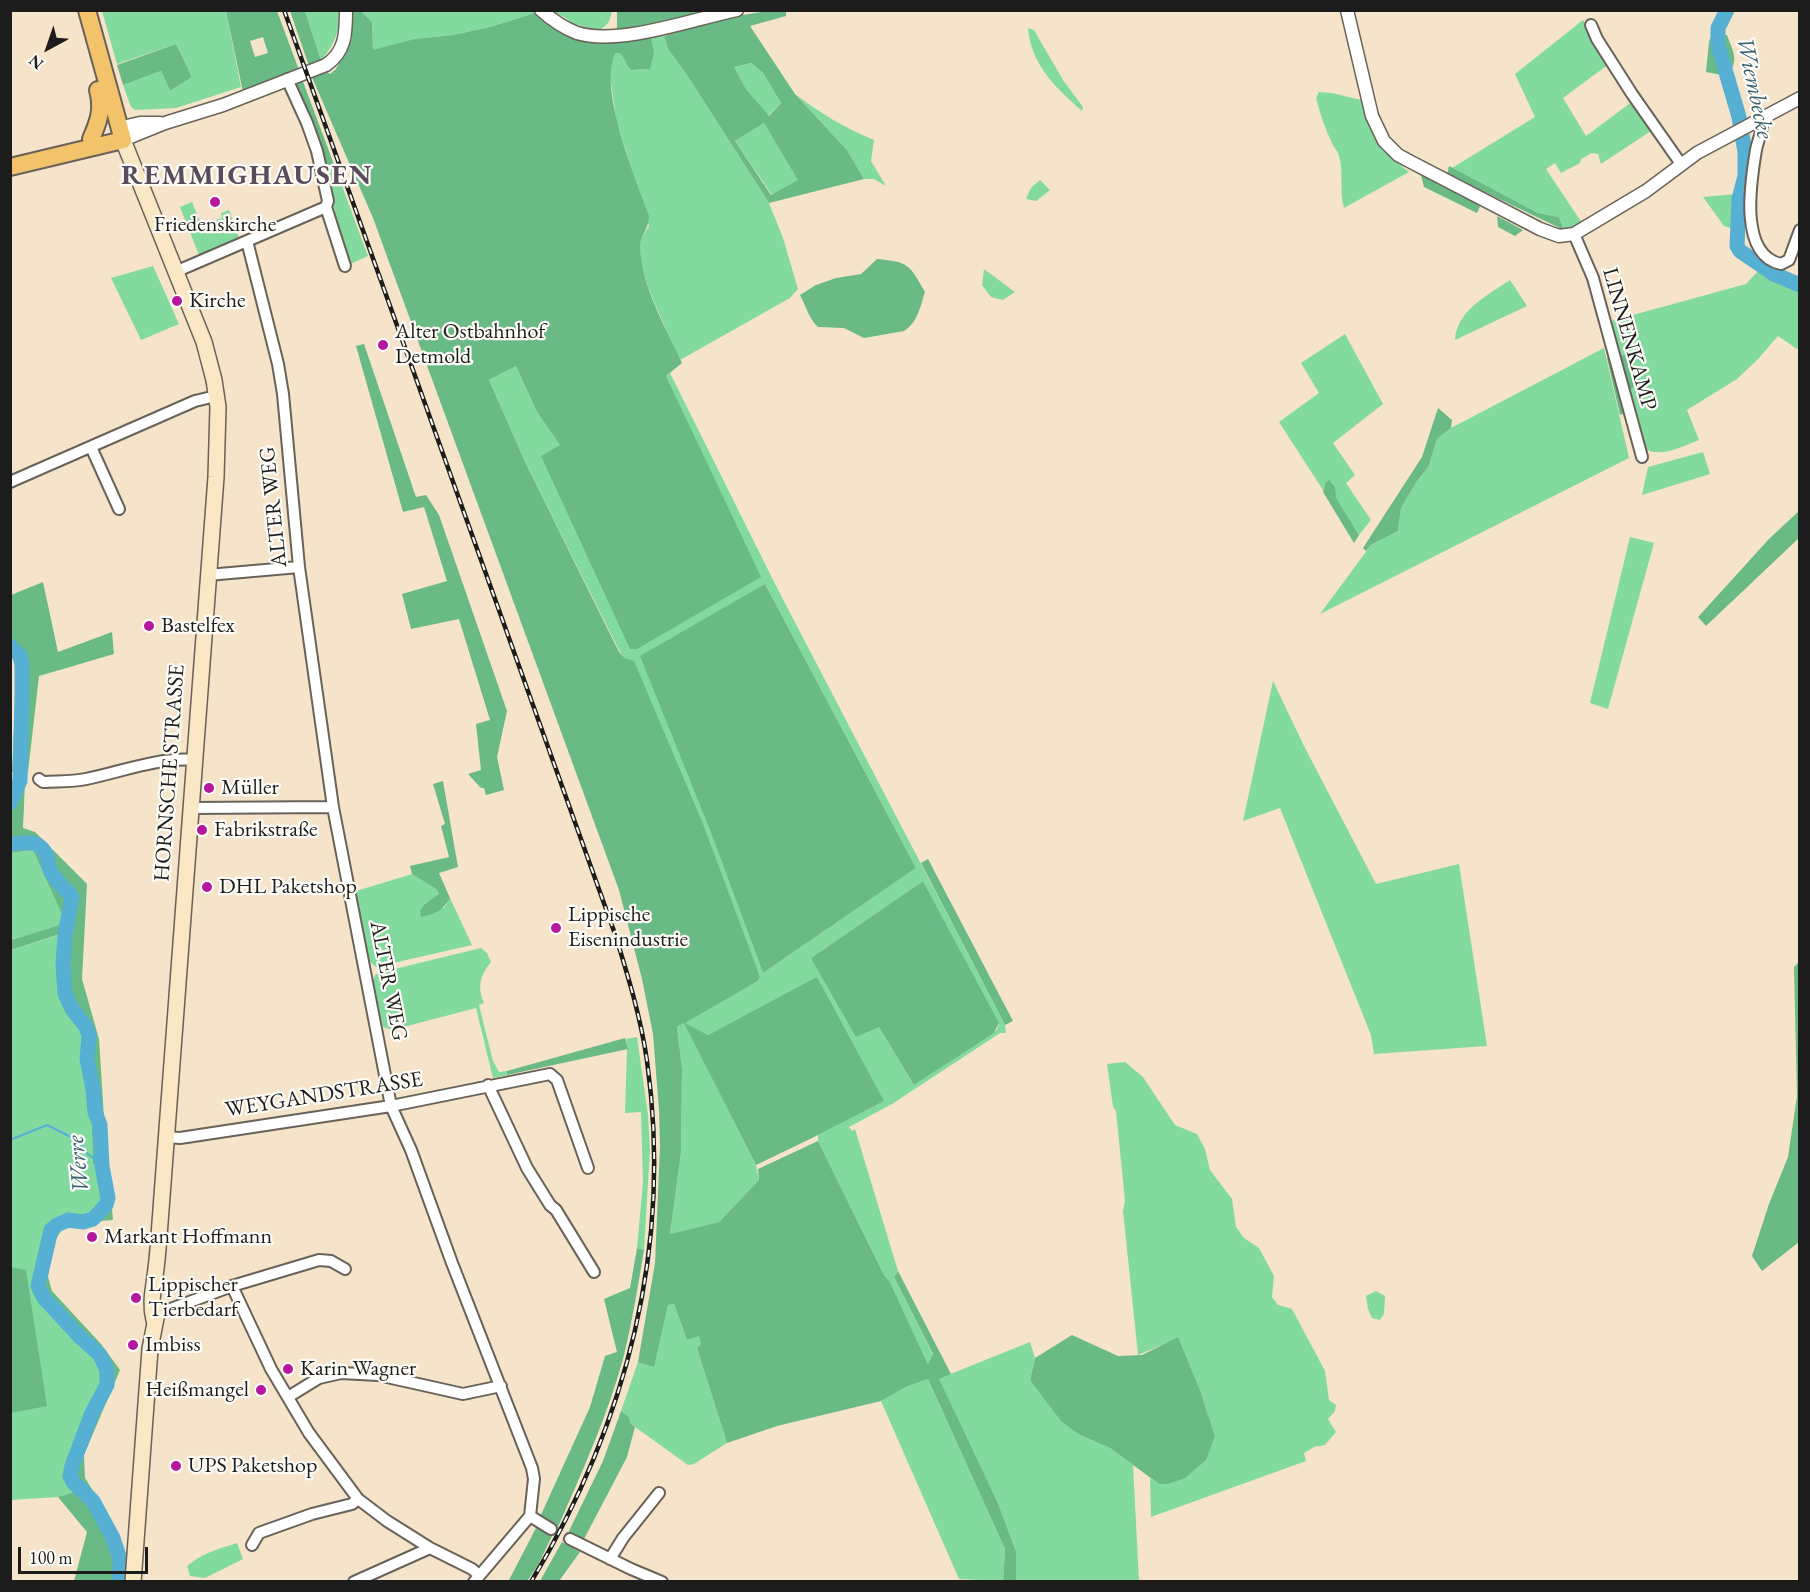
<!DOCTYPE html>
<meta charset="utf-8">
<style>
body{margin:0}
#map{position:relative;width:1810px;height:1592px;overflow:hidden;background:#f5e3ca;font-family:"EB Garamond",serif}
canvas{display:block}
.frame{position:absolute;inset:0;border:12px solid #1c1c1c;pointer-events:none}
.north{position:absolute;left:18px;top:18px;width:60px;height:60px;-webkit-text-stroke:4px #fdfcf7;paint-order:stroke;rotate:220deg;font-size:16px;font-weight:700;line-height:24px;text-align:center;color:#1c1c1c}
.north::after{content:'';display:block;margin:auto;width:21px;height:27px;background:#1c1c1c;clip-path:polygon(50% 0,100% 100%,50% 72%,0 100%)}
.scale{position:absolute;left:18px;top:1547px;width:130px;height:27px;box-sizing:border-box;border:3px solid #1c1c1c;border-top:0;padding-left:8px;font-size:18px;line-height:21px;white-space:nowrap;color:#1c1c1c;-webkit-text-stroke:4px #fdfcf7;paint-order:stroke}
</style>
<div id="map">
<canvas width="1810" height="1592"></canvas>
<div class="frame"></div>
<div class="north">N</div>
<div class="scale">100 m</div>
</div>
<script>
const g = document.querySelector('canvas').getContext('2d');
g.lineJoin = 'round';
function paint(path, color) {
  g.fillStyle = color;
  g.fill(path, 'evenodd');
}
function stroke(path, color, width, dash) {
  g.strokeStyle = color;
  g.lineWidth = width;
  g.lineCap = dash ? 'butt' : 'round';
  g.setLineDash(dash || []);
  g.stroke(path);
}
function write(font, color, halo, rows, align = 'center') {
  g.font = font + ' "EB Garamond",serif';
  g.lineWidth = 4.5;
  g.setLineDash([]);
  g.textBaseline = 'middle';
  g.strokeStyle = halo;
  g.fillStyle = color;
  for (const [text, x, y, turn = 0] of rows) {
    g.save();
    g.translate(x, y);
    g.rotate((+turn || 0) * Math.PI / 180);
    g.textAlign = isNaN(turn) ? turn : align;
    if (halo) g.strokeText(text, 0, 0);
    g.fillText(text, 0, 0);
    g.restore();
  }
}
const green = new Path2D(`
 M532 10 535 13 490 27 453 35 414 39 373 51 372 22 361 11Z
 M102 11H233H226L241 87 176 108 135 110 131 107 123 85 161 71 170 91 192 77 176 44 117 64Z
 M305 11H338C341 30 334 46 321 60Z
 M553 11H612C610 20 608 27 598 30L569 23V20Z
 M1583 20 1609 64 1563 98 1586 136 1633 101 1651 131 1601 164 1598 154 1592 153 1581 159 1580 163 1561 173 1555 163 1546 169 1582 223 1564 230 1559 217 1538 213 1452 168 1535 117 1515 74Z
 M1028 28 1034 30 1063 80 1083 107 1082 111C1056 88 1031 65 1028 28Z
 M650 33 664 36 668 49 687 75 769 203 783 238 798 289 790 298 680 360C668 330 636 274 640 243 641 238 646 231 649 226L616 119 609 68 615 54 619 53C625 57 625 64 631 70L649 69Z
 M753 63 763 73 781 103 768 116 746 89 734 67Z
 M1319 92 1332 93 1361 100C1373 137 1378 147 1409 172L1344 208C1339 191 1344 173 1339 156 1338 151 1334 148 1332 143 1325 129 1320 113 1316 98Z
 M795 94C820 113 845 128 874 140L871 161 886 186 874 179H864L847 150Z
 M764 123 799 180 772 195 735 141Z
 M335 167 368 256 348 265 335 216 330 169Z
 M1040 180 1050 190 1036 201 1026 199 1031 188Z
 M1736 194 1731 228 1724 226 1703 197Z
 M192 202 202 226 222 218 221 213 229 210 239 238 199 255 180 207Z
 M153 266 179 324 141 340 111 278Z
 M984 269 1015 292 1003 300 991 297 982 285Z
 M1758 271 1799 292V348L1797 349 1778 336 1759 358 1737 379 1687 410 1699 440C1683 446 1658 460 1643 447L1630 390 1627 354 1621 355 1611 321 1746 284Z
 M1510 280 1527 306 1455 340C1457 310 1488 295 1510 280Z
 M1345 334 1383 404 1333 443 1355 475 1346 483 1371 520 1359 535 1325 483 1323 490 1279 422 1319 393 1301 363Z
 M1604 348 1629 458 1320 614 1371 545 1398 531 1401 508 1417 481 1429 466 1437 439 1451 428Z
 M516 366 537 412 561 446 542 456 702 454 666 376 670 373 775 584 1005 1025 1006 1033H1000L892 1104 849 1127 852 1131 855 1129 898 1271 894 1277 933 1355 928 1366 890 1282 884 1275 818 1141V1134L884 1101 743 1017 708 1035 685 1024 756 1165 759 1180 719 1222 670 1234 681 1153 682 1068 677 1027 758 981 760 977 625 658 620 652 526 464 489 380ZM765 584 916 868 763 973 708 825ZM923 881 999 1024 997 1030 914 1085 879 1027 811 958Z
 M1703 452 1710 474 1642 495 1648 467Z
 M1630 537 1654 543 1608 709 1590 703Z
 M1273 681 1304 746 1376 884 1459 864 1487 1046 1374 1054 1371 1035 1280 808 1243 821Z
 M33 850 67 923 11 940V853Z
 M412 874 436 889 439 895 425 904 444 908 450 898 472 945 376 967 369 961 356 891Z
 M67 932 70 994 89 1038 93 1164 107 1166 111 1198 87 1214 67 1215 37 1265 68 1324 89 1346 99 1363 101 1370 97 1397 69 1466 74 1496 11 1500V950Z
 M481 948 487 953 491 962C480 976 477 986 484 1003L479 1005 493 1061 499 1072 507 1071V1075L493 1078 476 1008 392 1030 383 1027 373 981 375 975 382 972Z
 M626 1037 627 1039 637 1037 648 1115 650 1149 644 1250 637 1248 643 1182 641 1112 625 1113 627 1049Z
 M1125 1062 1143 1077 1175 1125 1197 1134 1205 1149 1210 1170 1232 1199 1236 1227 1244 1238 1259 1248 1274 1276 1272 1297 1278 1305 1292 1309 1325 1371 1329 1400 1336 1405 1335 1411 1328 1419 1336 1432 1325 1445 1314 1447 1304 1453 1306 1461 1151 1517 1150 1478 1159 1484 1215 1436 1200 1390 1178 1338 1138 1355 1123 1211 1125 1201 1116 1111 1113 1107 1107 1064Z
 M1376 1291 1385 1296 1384 1314 1380 1320 1372 1318 1368 1309 1366 1296Z
 M674 1304 687 1340 699 1335 701 1344 697 1348 727 1443 694 1464 688 1465 631 1424 629 1417 621 1411 638 1362 654 1366 668 1305Z
 M1030 1342 1035 1358 1030 1380 1080 1435 1110 1448 1133 1465 1139 1581H1016V1551L997 1501 938 1379Z
 M928 1379 1005 1549 1003 1581 959 1579 881 1401 908 1386Z
 M237 1543 243 1559 205 1578 190 1576 187 1566C205 1552 216 1550 237 1543Z`);
const forest = new Path2D(`
 M226 11H277L299 70 243 92ZM263 37 268 53 255 57 250 41Z
 M290 11H305L321 60 309 66Z
 M350 11H361L372 22 373 50 414 39 453 35 490 27 535 13 566 34 600 44 650 33 654 53 650 69 631 70C625 64 625 57 619 53L615 54C598 90 636 179 649 216 649 229 640 236 640 246 641 287 666 327 682 363L666 376 761 577 637 649H630L541 456 560 445 537 412 516 366 489 380 526 464 619 652 625 658 634 661 703 824 760 977 758 981 685 1023 708 1035 817 977 884 1101 810 1139 756 1165 684 1023 677 1027 682 1068 681 1153 670 1234 719 1222 759 1180 758 1169 818 1141 884 1275 890 1282 928 1365 933 1354 894 1277 898 1271 951 1374 939 1379 997 1501 1016 1551V1581H1003L1005 1549 928 1379 908 1386 881 1401 777 1426 727 1443 697 1348 701 1344 699 1336 687 1340 674 1304 668 1305 654 1367 638 1362 655 1263 660 1146 659 1110 653 1034 642 979 619 890 373 218 311 75 324 70 330 74 336 69 352 38Z
 M617 11H716L617 31Z
 M768 11H786V16L750 26 795 94 847 150 864 179 769 203 687 75 668 49 664 36 730 17ZM752 63 763 73 781 103 769 116 746 89 734 67ZM764 123 798 180 771 195 735 141Z
 M1712 33 1727 35C1733 52 1740 60 1727 76L1706 72 1709 42Z
 M176 44 192 77 170 91 161 71 123 85 117 65Z
 M302 79 335 167 326 170 295 84 296 81Z
 M1449 166 1538 213 1559 217 1564 230 1447 174Z
 M1420 172 1480 206 1477 213 1424 187Z
 M1497 216 1523 230 1515 236 1498 227Z
 M877 259C909 262 909 264 925 292 920 307 918 322 904 331L864 338 844 328 818 327C809 319 806 306 800 295L816 285 836 278 861 274Z
 M1766 264 1799 280V292L1758 271Z
 M364 344 416 497 426 495 439 515 507 711 497 757 504 790 486 795 484 788H481L468 774 481 770 476 724 490 720 459 619 411 629 402 594 447 581 424 507 403 512 356 346Z
 M1627 354 1639 382 1630 390 1634 409 1620 415 1607 358Z
 M1438 408 1452 420 1451 428 1437 439 1429 466 1417 481 1401 508 1398 531 1371 545 1366 551 1363 548 1422 457Z
 M1329 480 1335 487 1336 498 1359 535 1354 543 1323 492 1325 483Z
 M1799 511V538L1706 626 1698 617 1769 539Z
 M43 582 58 652 112 632 114 654 39 676 28 772H12L17 662 11 652V595Z
 M765 584 916 868 763 973 708 825 640 656Z
 M443 781 458 867 439 873 450 898C443 910 436 914 421 917L420 911 425 904 439 894 436 889 412 874 410 866 449 857 441 826 445 824 433 784Z
 M25 782 23 828 35 832 87 884 82 979 99 1039 107 1164H93L89 1038 70 995 64 963 66 932 11 950V940L66 923 33 850 11 853V784Z
 M928 859 1013 1021 1005 1025 921 863Z
 M923 881 999 1023 994 1033 914 1085 879 1027 856 1037 811 958Z
 M1799 962V1242L1762 1271 1752 1256 1769 1204 1788 1157 1797 1096 1794 967Z
 M625 1038 628 1049 507 1075V1071Z
 M111 1198 113 1220 87 1222 62 1229 49 1251 48 1277 52 1291 101 1344 120 1370 84 1455 85 1478 100 1502 121 1550 125 1554 122 1581H74L87 1532 58 1497 73 1493 69 1467 97 1397 101 1370 99 1363 89 1346 68 1324 41 1289 37 1265 49 1227 56 1218 66 1215 87 1214Z
 M637 1248 644 1250C638 1286 632 1323 623 1359 607 1417 582 1472 558 1527L540 1517 590 1407 605 1356 617 1352 604 1299 630 1288Z
 M11 1267 26 1270 47 1406 11 1413Z
 M1072 1335 1118 1356 1142 1355 1178 1337 1200 1390 1215 1436 1206 1460 1185 1478 1168 1484H1159L1110 1448 1080 1435 1061 1421 1030 1380 1035 1358Z
 M621 1411 629 1417 631 1424 635 1427 627 1457 583 1541 568 1533 603 1461Z
 M537 1526 553 1534 537 1567 527 1581 508 1582Z
 M562 1542 580 1552 559 1581H540Z`);
const stream = new Path2D(`
 M10 1140 47 1125 77 1140 87 1153 102 1166`);
const river = new Path2D(`
 M1727 10 1718 28V45L1739 117 1745 152V176L1739 199 1737 246 1740 251 1774 274 1800 285
 M10 646 20 656 22 665V696L20 781 10 803
 M10 844C26 843 40 838 47 857 49 864 48 869 53 875 58 883 66 889 72 897L65 935 63 964 65 994 72 1009 86 1027 89 1036 87 1059 93 1089 95 1112 100 1125 102 1166 108 1198 106 1205 93 1219 83 1222 68 1220 57 1225 51 1230 38 1286 44 1298 79 1336 100 1355 107 1370V1385L92 1413 72 1466 70 1476 73 1482 93 1501 113 1538 120 1559 119 1582`);
const minorTunnel = new Path2D(`
 M551 1529 570 1539`);
const minor = new Path2D(`
 M1591 25 1597 39 1632 94 1681 164
 M287 79 307 123 317 151 328 201 326 207
 M1762 118C1764 129 1758 139 1756 150 1751 180 1738 255 1781 264L1789 260 1800 230
 M1574 234 1593 278 1642 457
 M247 241 278 364 283 394 299 567 333 807 391 1106 411 1150 452 1263 532 1468 534 1479 530 1516 474 1582
 M175 272 326 207 345 266
 M91 447 119 509
 M10 482 195 401 216 396
 M208 575 299 567
 M39 779 43 782C57 781 72 782 86 779 121 772 158 757 194 760
 M191 808 333 807
 M488 1085 527 1168 550 1205 556 1210 594 1272
 M166 1137 180 1138 391 1106 550 1074 557 1080 588 1168
 M232 1286 319 1260 331 1261 345 1269
 M151 1308 168 1310 232 1286 271 1369 309 1433 358 1499 387 1521 430 1548 472 1569 479 1575
 M288 1397 319 1378 341 1373 378 1375 463 1394 501 1386
 M530 1516 551 1529
 M570 1539 631 1569 662 1582
 M252 1545 259 1533 312 1514 352 1504 358 1499
 M610 1559 623 1538 659 1493
 M354 1582 430 1548`);
const tertiary = new Path2D(`
 M541 10C551 19 564 28 577 33 619 46 693 19 737 10
 M1347 10 1372 116 1384 141 1398 155 1411 162 1540 229 1559 236 1574 234 1646 191 1697 153 1800 98
 M118 128 140 123H160
 M123 140 165 123 223 105 326 65C346 51 346 33 346 10`);
const secondary = new Path2D(`
 M123 140 204 342 214 380 218 407 216 477 159 1236C158 1250 157 1263 155 1276 153 1292 150 1304 154 1320
 M133 1582 150 1349 157 1313`);
const primary = new Path2D(`
 M91 139C99 121 103 109 98 90
 M10 167 123 140 87 10`);
const rail = new Path2D(`
 M284 10 615 934C628 976 641 1018 647 1061 673 1246 627 1423 531 1582`);
const markers = [
 [215,202,6,"#b5179e"],
 [177,301,6,"#b5179e"],
 [383,345,6,"#b5179e"],
 [149,626,6,"#b5179e"],
 [209,788,6,"#b5179e"],
 [202,830,6,"#b5179e"],
 [207,887,6,"#b5179e"],
 [556,928,6,"#b5179e"],
 [92,1237,6,"#b5179e"],
 [136,1298,6,"#b5179e"],
 [133,1345,6,"#b5179e"],
 [288,1369,6,"#b5179e"],
 [261,1390,6,"#b5179e"],
 [176,1466,6,"#b5179e"]
];
const poiNames = [
 ["Friedenskirche",215,225,"center"],
 ["Kirche",189,301],
 ["Alter Ostbahnhof",395,332],
 ["Detmold",395,357],
 ["Bastelfex",161,626],
 ["Müller",221,788],
 ["Fabrikstraße",214,830],
 ["DHL Paketshop",219,887],
 ["Lippische",568,915],
 ["Eisenindustrie",568,940],
 ["Markant Hoffmann",104,1237],
 ["Lippischer",148,1285],
 ["Tierbedarf",148,1310],
 ["Imbiss",145,1345],
 ["Karin Wagner",300,1369],
 ["Heißmangel",249,1390,"right"],
 ["UPS Paketshop",188,1466]
];
const streetNames = [
 ["LINNENKAMP",1629,339,74],
 ["ALTER WEG",274,507,-96],
 ["HORNSCHE STRASSE",170,773,-86],
 ["ALTER WEG",388,981,79],
 ["WEYGANDSTRASSE",324,1095,-9]
];
const waterNames = [
 ["Wiembecke",1754,88,78],
 ["Werre",79,1164,-96]
];
const districtNames = [
 ["REMMIGHAUSEN",247,176]
];
paint(green, '#83da9f');
paint(forest, '#6aba86');
stroke(stream, '#56b0d4', 2);
stroke(river, '#56b0d4', 15);
stroke(minorTunnel, '#cabba7', 10, [10, 5]);
stroke(minor, '#686259', 14);
stroke(tertiary, '#686259', 15);
stroke(secondary, '#686259', 18);
stroke(primary, '#686259', 20);
stroke(minor, '#fff', 10);
stroke(tertiary, '#fff', 12);
stroke(secondary, '#fae7c3', 15);
stroke(primary, '#f2c36a', 16);
stroke(rail, '#1c1c1c', 4.5);
stroke(rail, '#fdfcf7', 2, [7]);
for (const [x, y, r, color] of markers) {
  const dot = new Path2D();
  dot.arc(x, y, r, 0, 2 * Math.PI);
  g.fillStyle = color;
  g.fill(dot);
  stroke(dot, '#fdfcf7', 2);
}
write('22px', '#1c1c1c', '#fdfcf7', poiNames, 'left');
write('22px', '#1c1c1c', '#fdfcf7', streetNames);
write('italic 24px', '#365f6f', '#fdfcf7', waterNames);
g.letterSpacing = '1.5px';
write('bold 28px', '#594d5b', '#fdfcf7', districtNames);
g.letterSpacing = '0px';
</script>
